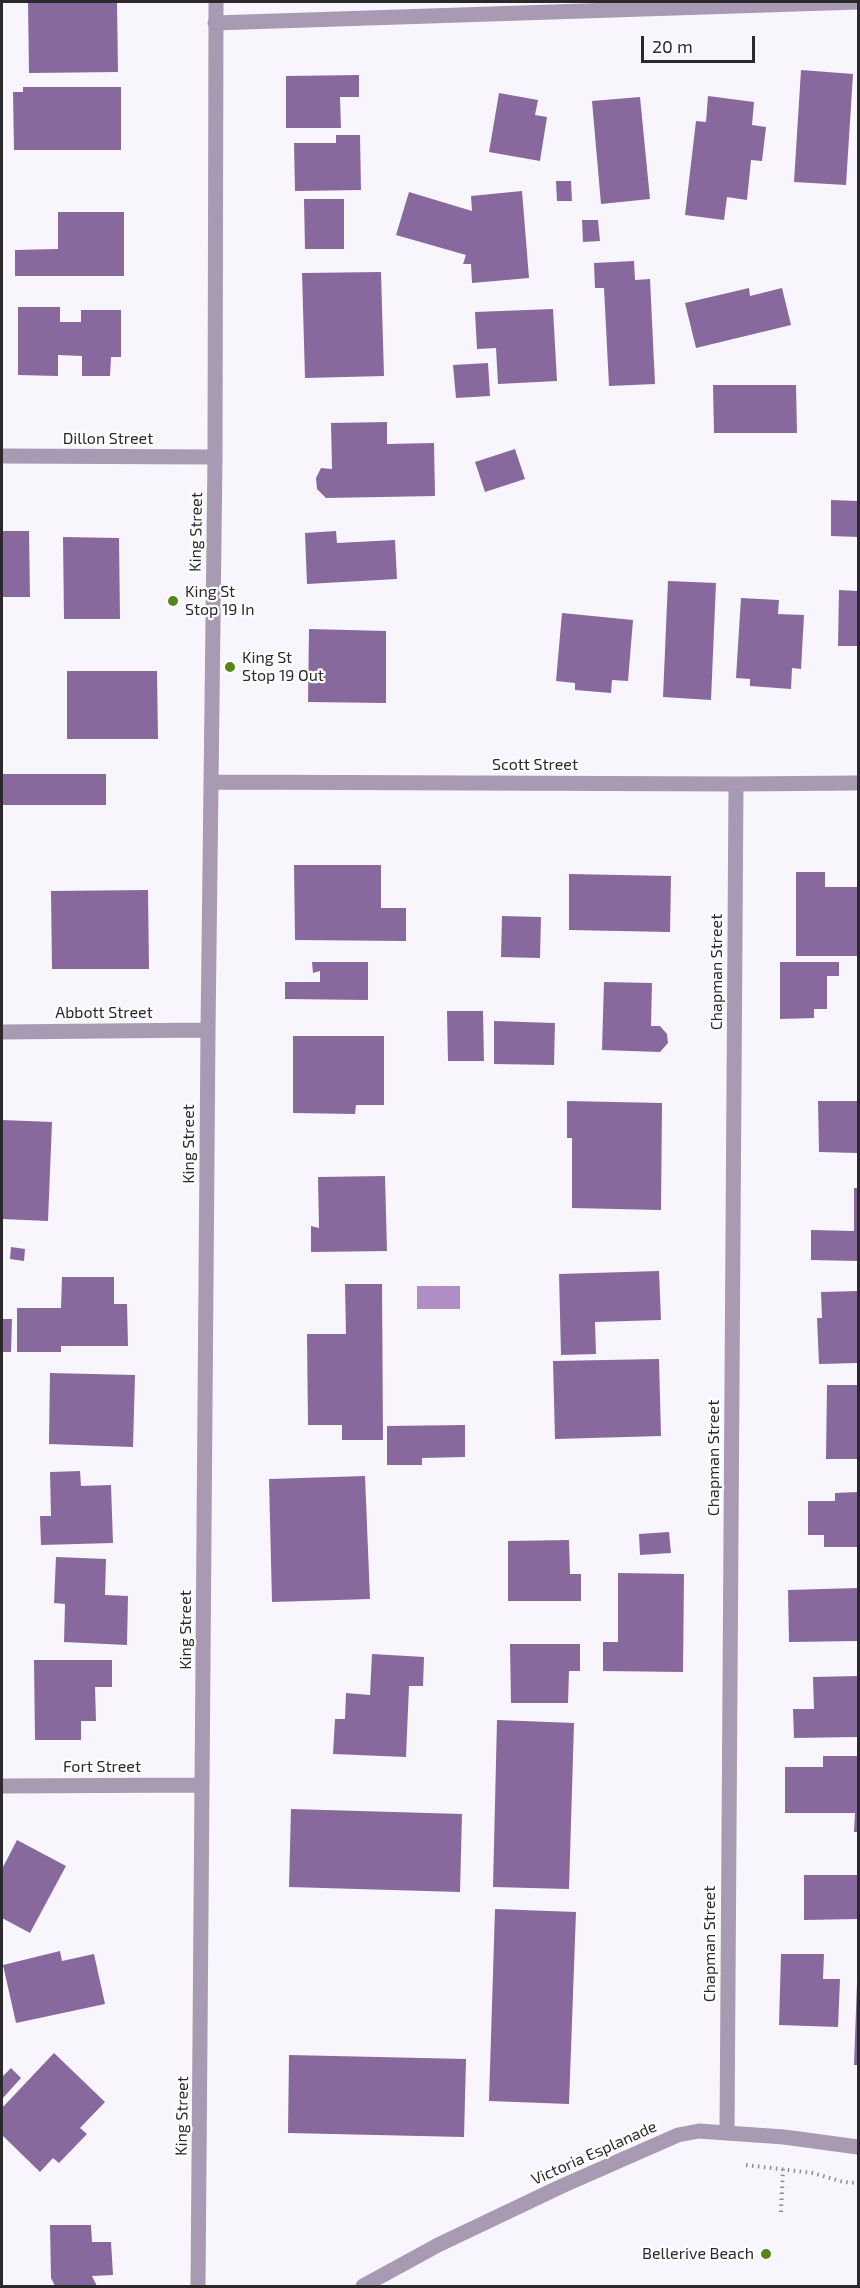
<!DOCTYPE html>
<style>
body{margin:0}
#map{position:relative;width:860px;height:2288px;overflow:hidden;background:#f9f5fc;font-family:"Exo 2",sans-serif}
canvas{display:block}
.frame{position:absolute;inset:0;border:3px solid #2b292c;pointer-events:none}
.scale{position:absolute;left:641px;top:36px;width:114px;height:27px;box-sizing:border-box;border:3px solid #2b292c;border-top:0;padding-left:8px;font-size:18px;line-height:21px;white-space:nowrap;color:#2b292c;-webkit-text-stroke:4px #fff;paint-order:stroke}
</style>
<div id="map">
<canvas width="860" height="2288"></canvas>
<div class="frame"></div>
<div class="scale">20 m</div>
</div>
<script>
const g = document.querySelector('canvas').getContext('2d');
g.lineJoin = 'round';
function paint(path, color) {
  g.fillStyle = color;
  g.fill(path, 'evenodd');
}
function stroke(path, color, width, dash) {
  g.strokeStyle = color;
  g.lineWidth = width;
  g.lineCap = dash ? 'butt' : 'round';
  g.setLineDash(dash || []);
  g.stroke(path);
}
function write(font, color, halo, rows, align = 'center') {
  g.font = font + ' "Exo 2",sans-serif';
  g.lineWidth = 4.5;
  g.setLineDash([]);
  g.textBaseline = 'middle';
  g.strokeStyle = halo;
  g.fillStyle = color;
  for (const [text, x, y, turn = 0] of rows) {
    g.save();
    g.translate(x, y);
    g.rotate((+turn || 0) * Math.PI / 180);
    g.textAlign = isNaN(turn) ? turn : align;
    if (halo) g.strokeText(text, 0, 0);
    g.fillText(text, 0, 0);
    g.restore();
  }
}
const water = new Path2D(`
 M417 1286H460V1309H417Z`);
const building = new Path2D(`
 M28 2H117L118 72 29 73Z
 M801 70 853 74 846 185 794 182Z
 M359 75V97H340L341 128H286V76Z
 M23 87H121V150H14L13 92H23Z
 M499 93 538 100 535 115 547 117 540 161 489 152Z
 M708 96 754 102 752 125 766 127 762 161 751 160 747 200 727 197 724 220 685 215 696 121 706 122Z
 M640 97 650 199 601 204 592 101Z
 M336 135H360L361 190 295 191 294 143H336Z
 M556 181H571L572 201H557Z
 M522 191 529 278 472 283 471 264H463L466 255 396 235 409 192 472 211 471 196Z
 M304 199H344V249H305Z
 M58 212H124V276H15V250L58 249Z
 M582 220H598L600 241 583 242Z
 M634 261 635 280 650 279 655 384 609 386 604 288H595L594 263Z
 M381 272 384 376 305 378 302 273Z
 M749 288 750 296 782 288 791 325 696 348 685 303Z
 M18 307H60V322H81V310H121V357H111L110 376H82V356L58 355V376L18 375Z
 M553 309 557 381 498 384 496 348 477 349 475 312Z
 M488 363 490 396 456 398 453 365Z
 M713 385H796L797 433H714Z
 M387 422V444L434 443 435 496 326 498 317 489 316 478 321 468 332 469 331 423Z
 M515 449 525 479 485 492 475 462Z
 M831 500 858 501V537L831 536Z
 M2 531H29L30 597H2Z
 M336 531 337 543 395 540 397 579 307 584 305 533Z
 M63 537 119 538 120 619H64Z
 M668 581 716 583 711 700 663 697Z
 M839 590 858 591V646H838Z
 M741 598 779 600 778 614 804 615 801 669 792 668 791 689 750 686V679L736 678Z
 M562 613 633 620 628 681 612 680 611 693 575 690V683L556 681Z
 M309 629 386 631V703L308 702Z
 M67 671H157L158 739H67Z
 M2 774H106V805H2Z
 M294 865H381V908H406V941L295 940Z
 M796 872H825V887H858V956H796Z
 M569 874 671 876 670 932 569 930Z
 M148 890 149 969H52L51 891Z
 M502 916 541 917 540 958 501 957Z
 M312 962H368V1000L285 999V982H320V971L313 973Z
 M780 962H839V976H827V1009H814V1018L780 1019Z
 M604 982 652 983 651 1026H660L667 1034 668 1043 660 1052 602 1050Z
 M447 1011H483L484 1061H448Z
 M494 1021 555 1023 554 1065 494 1064Z
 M293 1036H384V1105H356L355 1114 293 1113Z
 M567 1101 662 1103 661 1210 572 1208V1138H567Z
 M818 1101H858V1153L819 1152Z
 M2 1120 52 1122 48 1221 2 1219Z
 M385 1176 387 1251 311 1252V1226L319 1228 318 1177Z
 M854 1188H858V1261L811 1260V1230L854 1231Z
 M11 1247 25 1249 24 1261 10 1259Z
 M659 1271 661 1320 595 1322 596 1354 561 1355 559 1274Z
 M62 1277H114V1304H127L128 1346H61V1352H17V1308H61Z
 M345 1284H382L383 1440H342V1425H308L307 1334H346Z
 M858 1291V1363L819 1364 817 1318H822L821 1292Z
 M2 1319H12L11 1352H2Z
 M659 1359 661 1436 555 1439 553 1361Z
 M50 1373 135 1375 133 1447 49 1444Z
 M827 1385H858V1459H826Z
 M465 1425V1457L422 1458V1465H387V1426Z
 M80 1471 81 1486 111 1485 113 1543 41 1545 40 1516H51L50 1472Z
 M365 1476 370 1599 272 1602 269 1479Z
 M858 1492V1547H824V1535H808V1501H835V1493Z
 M669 1532 671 1553 640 1555 639 1534Z
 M569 1540 570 1574H581V1601H508V1541Z
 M56 1557 106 1559 105 1595 128 1596 127 1645 64 1642 65 1604 54 1603Z
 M618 1573 684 1574 683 1672 603 1671V1642H618Z
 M858 1588V1641L789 1642 788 1590Z
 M510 1644H580V1671H569L568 1703H511Z
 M372 1654 424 1657 423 1686H409L406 1757 333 1754 335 1719H345L346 1693 370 1695Z
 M34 1660H112V1687H95L96 1721H81V1740H35Z
 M858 1676V1737L794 1738 793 1709H814L813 1677Z
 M497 1720 574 1723 569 1889 493 1887Z
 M823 1756H857L858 1832H854L855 1813H785V1767H823Z
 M291 1809 462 1814 460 1892 289 1887Z
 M17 1840 66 1866 30 1933 2 1918V1869Z
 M804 1875H858V1919L804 1920Z
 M495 1909 576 1912 569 2104 489 2101Z
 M60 1951 62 1961 94 1954 105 2004 16 2023 3 1965Z
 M781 1954H824L823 1979H840L838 2027 779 2025Z
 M857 1983H858V2065H854Z
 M54 2053 105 2102 80 2128 87 2134 59 2163 53 2158 40 2172 2 2135V2108Z
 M289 2055 466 2059 464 2137 288 2133Z
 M11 2068 21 2078 2 2099V2077Z
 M50 2225H91L92 2242H111L113 2275 92 2276 97 2286H55L51 2278Z`);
const path = new Path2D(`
 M746 2165 813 2173 843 2182 858 2183
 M781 2212 783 2169`);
const minor = new Path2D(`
 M215 23 858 2
 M2 456 215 457
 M212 782 736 784 858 783
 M2 1032 208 1030
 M2 1786 202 1785
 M727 2133 736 784
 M198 2286 208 1030 215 457 216 2
 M363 2286 438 2245 562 2186 678 2135 699 2131 727 2133 784 2137 858 2147`);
const markers = [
 [173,601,6,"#568517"],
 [230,667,6,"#568517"],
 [766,2254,6,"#568517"]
];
const streetNames = [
 ["Dillon Street",108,439],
 ["King Street",196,532,-89],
 ["Scott Street",535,765],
 ["Chapman Street",717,972,-90],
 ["Abbott Street",104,1013],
 ["King Street",189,1144,-90],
 ["Chapman Street",714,1458,-90],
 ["King Street",186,1630,-90],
 ["Fort Street",102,1767],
 ["Chapman Street",710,1944,-90],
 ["King Street",182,2116,-89],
 ["Victoria Esplanade",594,2153,-24]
];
const poiNames = [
 ["King St",185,592],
 ["Stop 19 In",185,610],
 ["King St",242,658],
 ["Stop 19 Out",242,676],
 ["Bellerive Beach",754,2254,"right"]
];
paint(water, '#ae8ec4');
paint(building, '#88699d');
stroke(path, '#8e8b90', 4, [1.5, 4.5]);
stroke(minor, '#a89ab2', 15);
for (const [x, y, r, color] of markers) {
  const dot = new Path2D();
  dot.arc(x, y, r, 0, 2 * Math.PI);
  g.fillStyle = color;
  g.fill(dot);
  stroke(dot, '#fff', 2);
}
write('16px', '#2b292c', '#fff', streetNames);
write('16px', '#2b292c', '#fff', poiNames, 'left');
</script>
